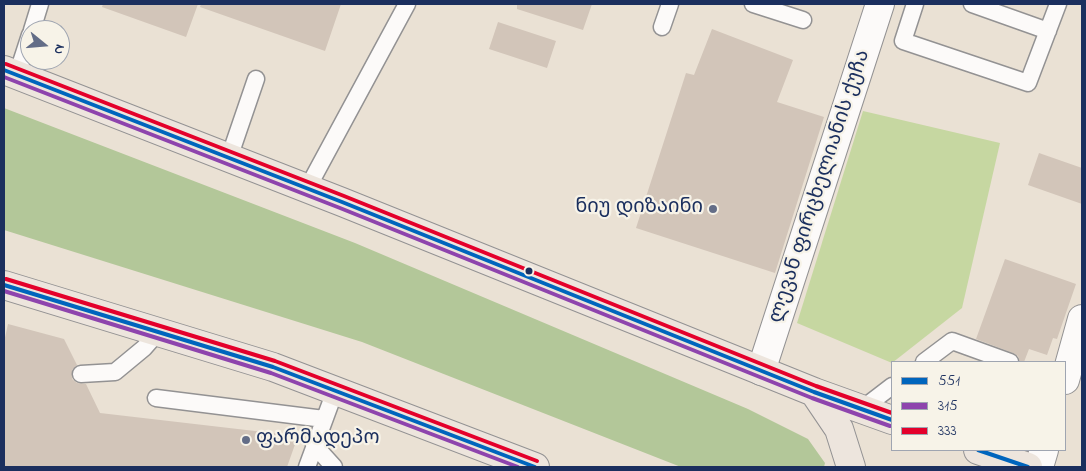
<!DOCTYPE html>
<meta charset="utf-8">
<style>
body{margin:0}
#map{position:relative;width:1086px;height:471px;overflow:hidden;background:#eae1d4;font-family:"Indie Flower",sans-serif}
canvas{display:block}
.frame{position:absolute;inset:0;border:5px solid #1b2f5e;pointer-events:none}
.legend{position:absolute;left:891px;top:361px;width:175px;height:90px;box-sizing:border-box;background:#f7f3e8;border:1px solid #9fa5b1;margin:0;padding:6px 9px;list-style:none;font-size:15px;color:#1b2f5e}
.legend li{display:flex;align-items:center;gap:10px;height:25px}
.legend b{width:25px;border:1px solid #9fa5b1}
.north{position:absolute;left:20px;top:20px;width:50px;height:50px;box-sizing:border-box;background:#f7f3e8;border:1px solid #9fa5b1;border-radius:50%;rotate:107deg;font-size:14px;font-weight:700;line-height:20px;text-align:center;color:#1b2f5e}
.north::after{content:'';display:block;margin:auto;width:18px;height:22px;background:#636d87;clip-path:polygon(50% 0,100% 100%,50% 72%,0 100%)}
</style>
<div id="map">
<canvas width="1086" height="471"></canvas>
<div class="frame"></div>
<ul class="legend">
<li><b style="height:6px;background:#0065bd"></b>551</li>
<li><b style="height:6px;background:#8e44ad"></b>315</li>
<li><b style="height:6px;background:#e4002b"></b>333</li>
</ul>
<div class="north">N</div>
</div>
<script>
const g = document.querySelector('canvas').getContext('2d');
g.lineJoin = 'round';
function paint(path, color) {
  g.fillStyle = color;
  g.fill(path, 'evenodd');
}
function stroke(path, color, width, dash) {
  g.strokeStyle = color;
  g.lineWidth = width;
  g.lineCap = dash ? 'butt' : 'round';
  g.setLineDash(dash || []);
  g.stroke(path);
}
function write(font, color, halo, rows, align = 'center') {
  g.font = font + ' "Indie Flower","Noto Sans Georgian",sans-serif';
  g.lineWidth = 4.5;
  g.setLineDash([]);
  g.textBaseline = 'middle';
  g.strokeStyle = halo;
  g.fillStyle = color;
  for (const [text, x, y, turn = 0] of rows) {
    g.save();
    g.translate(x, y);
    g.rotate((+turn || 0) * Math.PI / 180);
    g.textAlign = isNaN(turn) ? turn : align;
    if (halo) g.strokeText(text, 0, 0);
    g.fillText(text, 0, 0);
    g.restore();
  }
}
const green = new Path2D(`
 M863 111 1000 143 962 308 892 363 797 323Z`);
const forest = new Path2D(`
 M4 108 355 243 748 409 808 439 825 463 824 467H681L362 342 4 230Z`);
const building = new Path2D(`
 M103 4H198L186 37 102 7Z
 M201 4H341L325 51 200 7Z
 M517 4H592L583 30 517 9Z
 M498 22 556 41 547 68 489 49Z
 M712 29 793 60 777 102 824 117 775 273 636 228 686 73 694 75Z
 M1039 153 1082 168V204L1028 185Z
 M1005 259 1076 284 1057 339 1053 338 1047 355 1029 349 1024 362H1020L1018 356 1013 353 976 339Z
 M8 324 64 339 77 365 72 370V379L77 383 86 384 100 413 298 436 287 467H4V342Z`);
const service = new Path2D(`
 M753 4 803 20
 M915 4 903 41 1028 83 1058 4
 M972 4 1048 31
 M662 27 670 4
 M32 30 40 4
 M17 75 30 35
 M229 158 256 79
 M307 189 407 4
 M924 362 952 341 1010 362
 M81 374 115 372 144 348 158 332
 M156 398 324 419
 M862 409 892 386
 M314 445 334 467
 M307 467 335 391`);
const minor = new Path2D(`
 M761 371 880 4
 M1065 380 1082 319
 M1039 467 1044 450`);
const trunk = new Path2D(`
 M4 70 342 202 814 392 892 420
 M4 285 273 367 535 467
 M814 392 839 429 851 467
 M978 450 1028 467`);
const bus1 = new Path2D(`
 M4 70 342 202 814 392 892 420
 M4 285 273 367 535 467
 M978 450 1028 467`);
const bus2 = new Path2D(`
 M4 77 340 208 812 398 890 426
 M4 291 271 373 518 467`);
const bus3 = new Path2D(`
 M6 64 344 196 816 386 892 413
 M6 279 275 361 537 461`);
const markers = [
 [713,209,5,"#636d87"],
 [529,271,4.5,"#1b2f5e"],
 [246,440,5,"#636d87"]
];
const streetNames = [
 ["ლევან ფირცხელიანის ქუჩა",821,187,-72]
];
const poiNames = [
 ["ნიუ დიზაინი",703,209],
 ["ფარმადეპო",256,440,"left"]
];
paint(green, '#c6d7a1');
paint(forest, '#b3c799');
paint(building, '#d2c5b9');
stroke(service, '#939293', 19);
stroke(minor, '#939293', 30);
stroke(trunk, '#939293', 30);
stroke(service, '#fcfaf9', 16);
stroke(minor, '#fcfaf9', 28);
stroke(trunk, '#ede5dd', 28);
stroke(bus1, '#0065bd', 4);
stroke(bus2, '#8e44ad', 4);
stroke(bus3, '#e4002b', 4);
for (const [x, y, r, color] of markers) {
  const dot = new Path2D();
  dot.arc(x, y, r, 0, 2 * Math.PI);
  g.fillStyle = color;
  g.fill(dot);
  stroke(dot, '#f7f3e8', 2);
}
write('20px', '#1b2f5e', '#f7f3e8', streetNames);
write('20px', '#1b2f5e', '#f7f3e8', poiNames, 'right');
</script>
